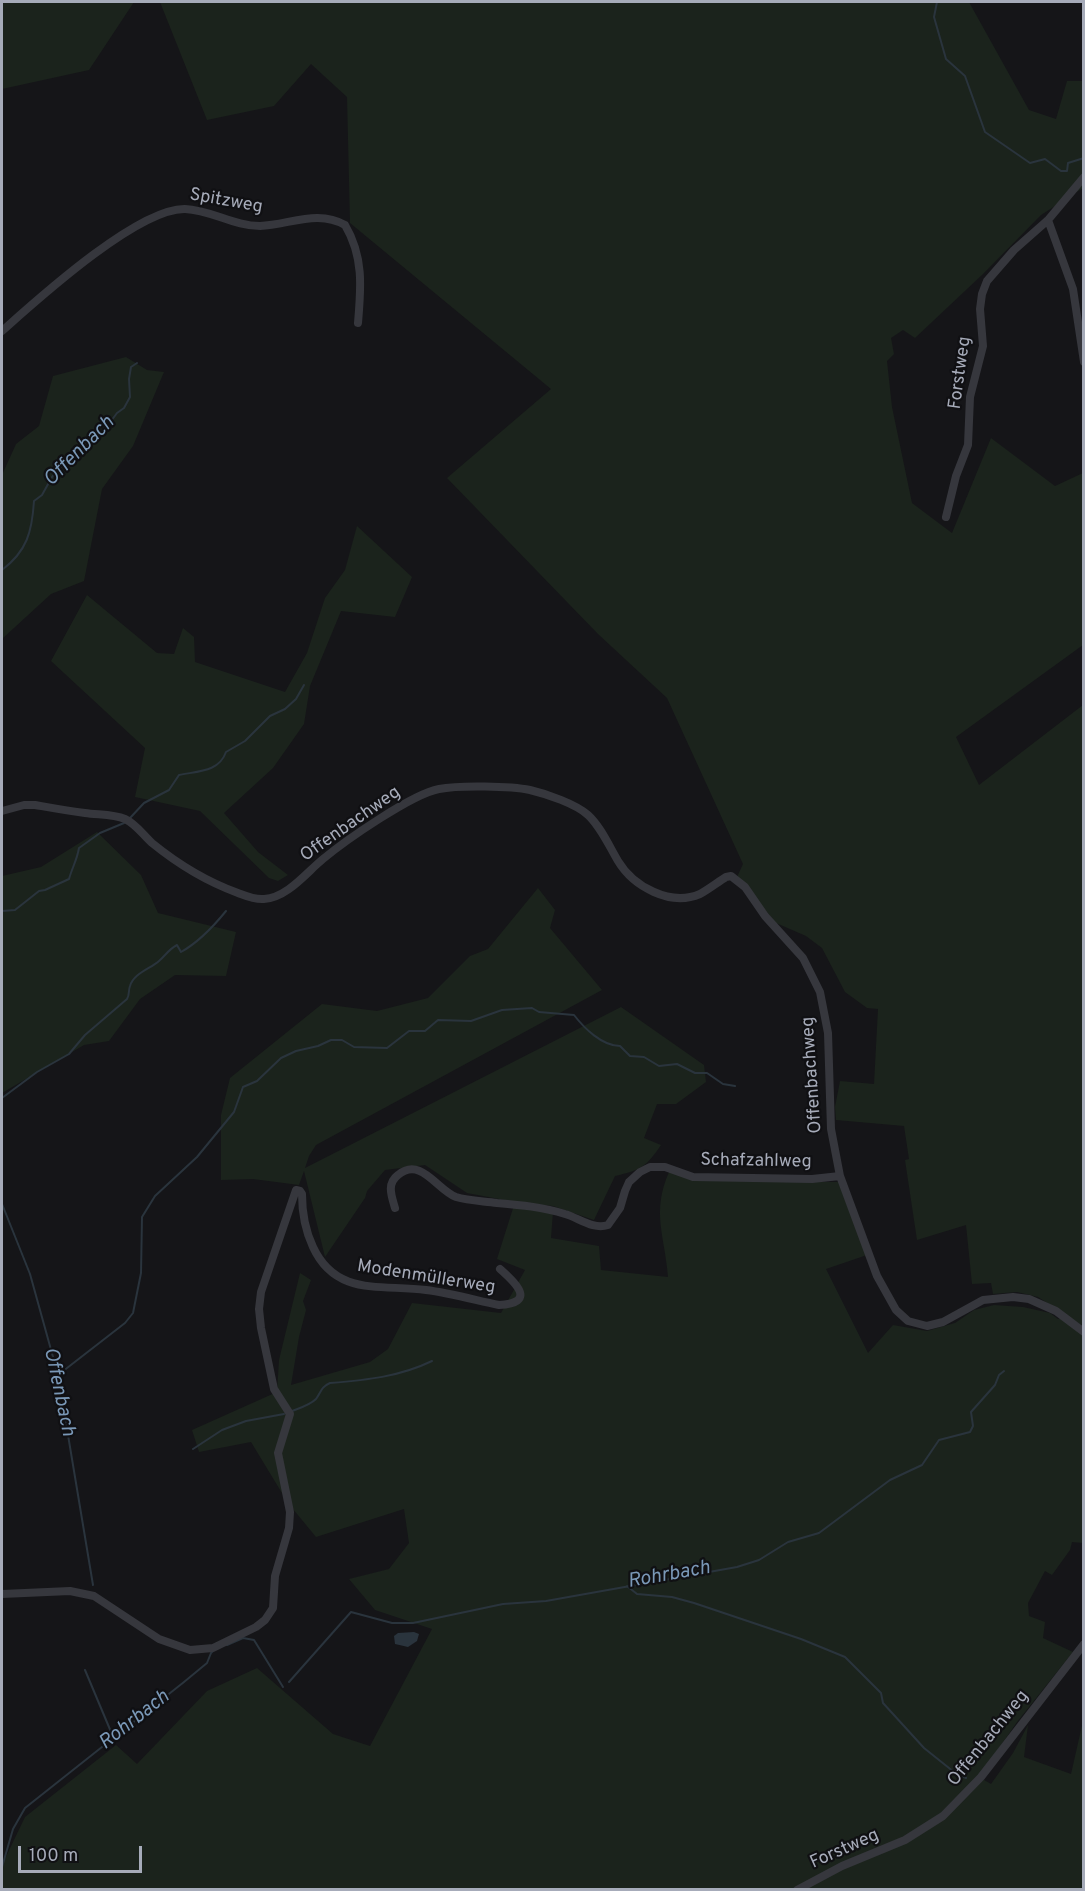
<!DOCTYPE html>
<meta charset="utf-8">
<style>
body{margin:0}
#map{position:relative;width:1085px;height:1891px;overflow:hidden;background:#151518;font-family:Overpass,sans-serif}
canvas{display:block}
.frame{position:absolute;inset:0;border:3px solid #a6abb9;pointer-events:none}
.scale{position:absolute;left:18px;top:1846px;width:124px;height:27px;box-sizing:border-box;border:3px solid #a6abb9;border-top:0;padding-left:8px;font-size:18px;line-height:21px;white-space:nowrap;color:#a6abb9;-webkit-text-stroke:4px #101013;paint-order:stroke}
</style>
<div id="map">
<canvas width="1085" height="1891"></canvas>
<div class="frame"></div>
<div class="scale">100 m</div>
</div>
<script>
const g = document.querySelector('canvas').getContext('2d');
g.lineJoin = 'round';
function paint(path, color) {
  g.fillStyle = color;
  g.fill(path, 'evenodd');
}
function stroke(path, color, width, dash) {
  g.strokeStyle = color;
  g.lineWidth = width;
  g.lineCap = dash ? 'butt' : 'round';
  g.setLineDash(dash || []);
  g.stroke(path);
}
function write(font, color, halo, rows, align = 'center') {
  g.font = font + ' Overpass,sans-serif';
  g.lineWidth = 4.5;
  g.setLineDash([]);
  g.textBaseline = 'middle';
  g.strokeStyle = halo;
  g.fillStyle = color;
  for (const [text, x, y, turn = 0] of rows) {
    g.save();
    g.translate(x, y);
    g.rotate((+turn || 0) * Math.PI / 180);
    g.textAlign = isNaN(turn) ? turn : align;
    if (halo) g.strokeText(text, 0, 0);
    g.fillText(text, 0, 0);
    g.restore();
  }
}
const green = new Path2D(`
 M2 2H134L89 70 2 89Z
 M160 2H969L1029 110 1056 119 1067 81H1083V188L1041 215 983 274 915 338 903 330 891 338 894 354 887 361 892 407 912 503 952 533 991 438 1055 486 1083 473V645L956 737 979 785 1083 705V1326L1038 1297 1017 1292 993 1294 991 1283 972 1284 966 1225 917 1240 905 1160 909 1159 904 1126 836 1120 835 1107 840 1081 874 1084 878 1009 867 1008 845 992 822 948 806 936 776 923 737 877 743 864 667 698 598 634 447 478 551 389 350 223 347 97 311 64 274 106 207 120Z
 M126 357 147 370 164 372 133 446 102 489 84 581 51 594 2 639V475L16 444 39 426 53 376Z
 M357 526 412 577 395 617 341 611 310 686 304 724 273 768 224 813 258 852 288 875 278 881 269 878 200 811 135 797 145 748 51 661 87 595 157 653 174 654 183 628 194 637 195 662 285 692 307 653 325 598 345 570Z
 M97 832 141 875 158 913 236 932 226 976 175 975 140 999 109 1041 84 1045 2 1093V876L41 867Z
 M538 888 555 910 550 928 602 990 316 1145 309 1156 305 1168 621 1007 704 1065 706 1082 676 1104H657L644 1138 661 1145C646 1167 641 1170 615 1176L594 1220 553 1206 515 1202 467 1193 425 1165 385 1170 367 1191 365 1198 325 1257 304 1171 299 1185 253 1179 221 1180V1115L230 1078 322 1004 377 1011 428 998 470 956 488 949Z
 M669 1172 804 1182H839L867 1255 826 1269 868 1353 893 1325 927 1331 955 1323 974 1310 994 1305 1023 1307 1050 1313 1058 1319 1063 1317 1083 1334V1543L1072 1542 1070 1550 1052 1575 1045 1571 1028 1603 1029 1616 1045 1622 1043 1638 1073 1652 1017 1722 979 1777 991 1784 1013 1753 1028 1725 1024 1757 1071 1774 1083 1721V1889L2 1890V1865L25 1817 116 1745 137 1764 207 1691 257 1668 333 1734 370 1746 432 1629 375 1610 349 1579 389 1569 409 1543 404 1509 316 1537 288 1503 251 1442 199 1452 192 1430 277 1392 279 1360 300 1273 311 1280 303 1301 306 1310 299 1337 291 1385 370 1362 388 1349 412 1303 501 1313 525 1270 497 1259 514 1205 553 1212 551 1238 599 1246 601 1270 668 1277C665 1236 651 1213 669 1172Z`);
const water = new Path2D(`
 M414 1632 419 1634 417 1641 408 1647 395 1644 394 1636 398 1633Z`);
const stream = new Path2D(`
 M937 2 934 17 946 59 965 76 985 132 1030 163 1045 159 1061 171H1067L1068 163 1084 158
 M2 570C27 551 32 532 34 501L42 495 52 477 65 463 73 459 83 445 100 436 117 413 124 408 130 397 129 379 131 367 137 363
 M130 818 144 803 169 790 179 775C198 771 219 772 226 752L245 741 270 716 285 709 296 699 304 685
 M2 911 15 910 39 891 45 890 69 879C72 868 77 860 79 848L100 833 124 823
 M2 1098 37 1072 69 1054 85 1035 127 999C130 994 128 991 130 986 134 973 150 969 159 961 165 956 169 949 177 945L181 952C199 942 213 927 226 911
 M2 1204 30 1274 58 1375 93 1585
 M58 1375 125 1323 133 1313 141 1273 142 1217 155 1196 197 1157 234 1112 243 1087 257 1081 281 1058 296 1051 318 1046 331 1040H342L354 1047 387 1048 409 1031H425L438 1020 471 1021 502 1010 532 1008 539 1012 574 1015C584 1028 602 1046 620 1046L630 1056 644 1057 659 1066 677 1064 695 1073H707L723 1084 735 1086
 M292 1411C300 1408 310 1405 316 1399 321 1392 321 1387 330 1383 366 1380 399 1377 432 1361
 M193 1449 222 1430 246 1421 284 1414
 M627 1586 637 1594 672 1597 694 1603 801 1639 845 1657 881 1693 883 1703 924 1748 954 1772 966 1778
 M227 1645 243 1638 254 1640 283 1687
 M85 1670 114 1739
 M289 1682 351 1612 392 1623H413L503 1604 546 1601 737 1567 759 1560 788 1542 819 1533 890 1480 922 1465 939 1440 970 1432 973 1426 971 1412 995 1385 999 1375 1004 1371
 M2 1867 13 1829 25 1808 184 1682 207 1663 211 1653 213 1651`);
const minor = new Path2D(`
 M1048 220 1073 289 1084 362
 M2 331C38 299 138 208 185 209 211 210 234 226 260 226 289 225 318 209 345 225 364 257 361 288 358 323
 M946 517 956 476 968 445 970 397 983 346 980 309 982 294 987 281 1014 250 1048 220 1084 177
 M2 811 24 805H35C52 808 68 811 85 813 98 815 113 814 125 819 136 824 143 835 152 843 179 865 205 881 238 893 246 896 255 900 264 899 287 898 307 872 323 859 346 840 412 794 439 789 459 785 511 786 530 790 547 794 576 804 588 815 601 827 609 846 618 861 633 886 670 907 700 894 709 889 718 882 726 877L731 876 745 887 765 916 803 958 820 992 828 1033 831 1129 840 1176 877 1276 896 1310 908 1321 927 1326 943 1322 983 1300 1013 1297 1029 1299 1056 1311 1084 1332
 M395 1208C392 1197 386 1184 398 1175 421 1156 437 1190 456 1197 469 1201 484 1201 497 1203 520 1205 543 1207 565 1214 579 1218 593 1230 608 1225L620 1208 625 1191 629 1182 640 1172 650 1167H665L693 1177 812 1179 840 1176
 M2 1594 70 1591 94 1596 159 1639 190 1650 213 1648 256 1627 265 1620 273 1608 275 1576 289 1528 290 1512 278 1453 290 1414 274 1389 261 1328 259 1309 261 1292 296 1190 300 1191 302 1194C302 1213 305 1230 313 1247 336 1297 382 1284 426 1290 450 1293 475 1300 499 1305 537 1303 516 1283 500 1269
 M797 1890 842 1866 905 1840 943 1816 981 1777 1084 1644`);
const streetNames = [
 ["Spitzweg",226,202,10],
 ["Forstweg",961,373,-82],
 ["Offenbachweg",351,825,-35],
 ["Offenbachweg",813,1075,-94],
 ["Schafzahlweg",756,1162,1],
 ["Modenmüllerweg",426,1278,9],
 ["Offenbachweg",989,1739,-51],
 ["Forstweg",845,1850,-24]
];
const waterNames = [
 ["Offenbach",80,452,-45],
 ["Offenbach",58,1392,78],
 ["Rohrbach",669,1576,-10],
 ["Rohrbach",135,1721,-38]
];
paint(green, '#1b231c');
paint(water, '#2a343d');
stroke(stream, '#2a343d', 2);
stroke(minor, '#36373d', 8);
write('18px', '#a6abb9', '#101013', streetNames);
write('italic 20px', '#7a98b7', '#101013', waterNames);
</script>
